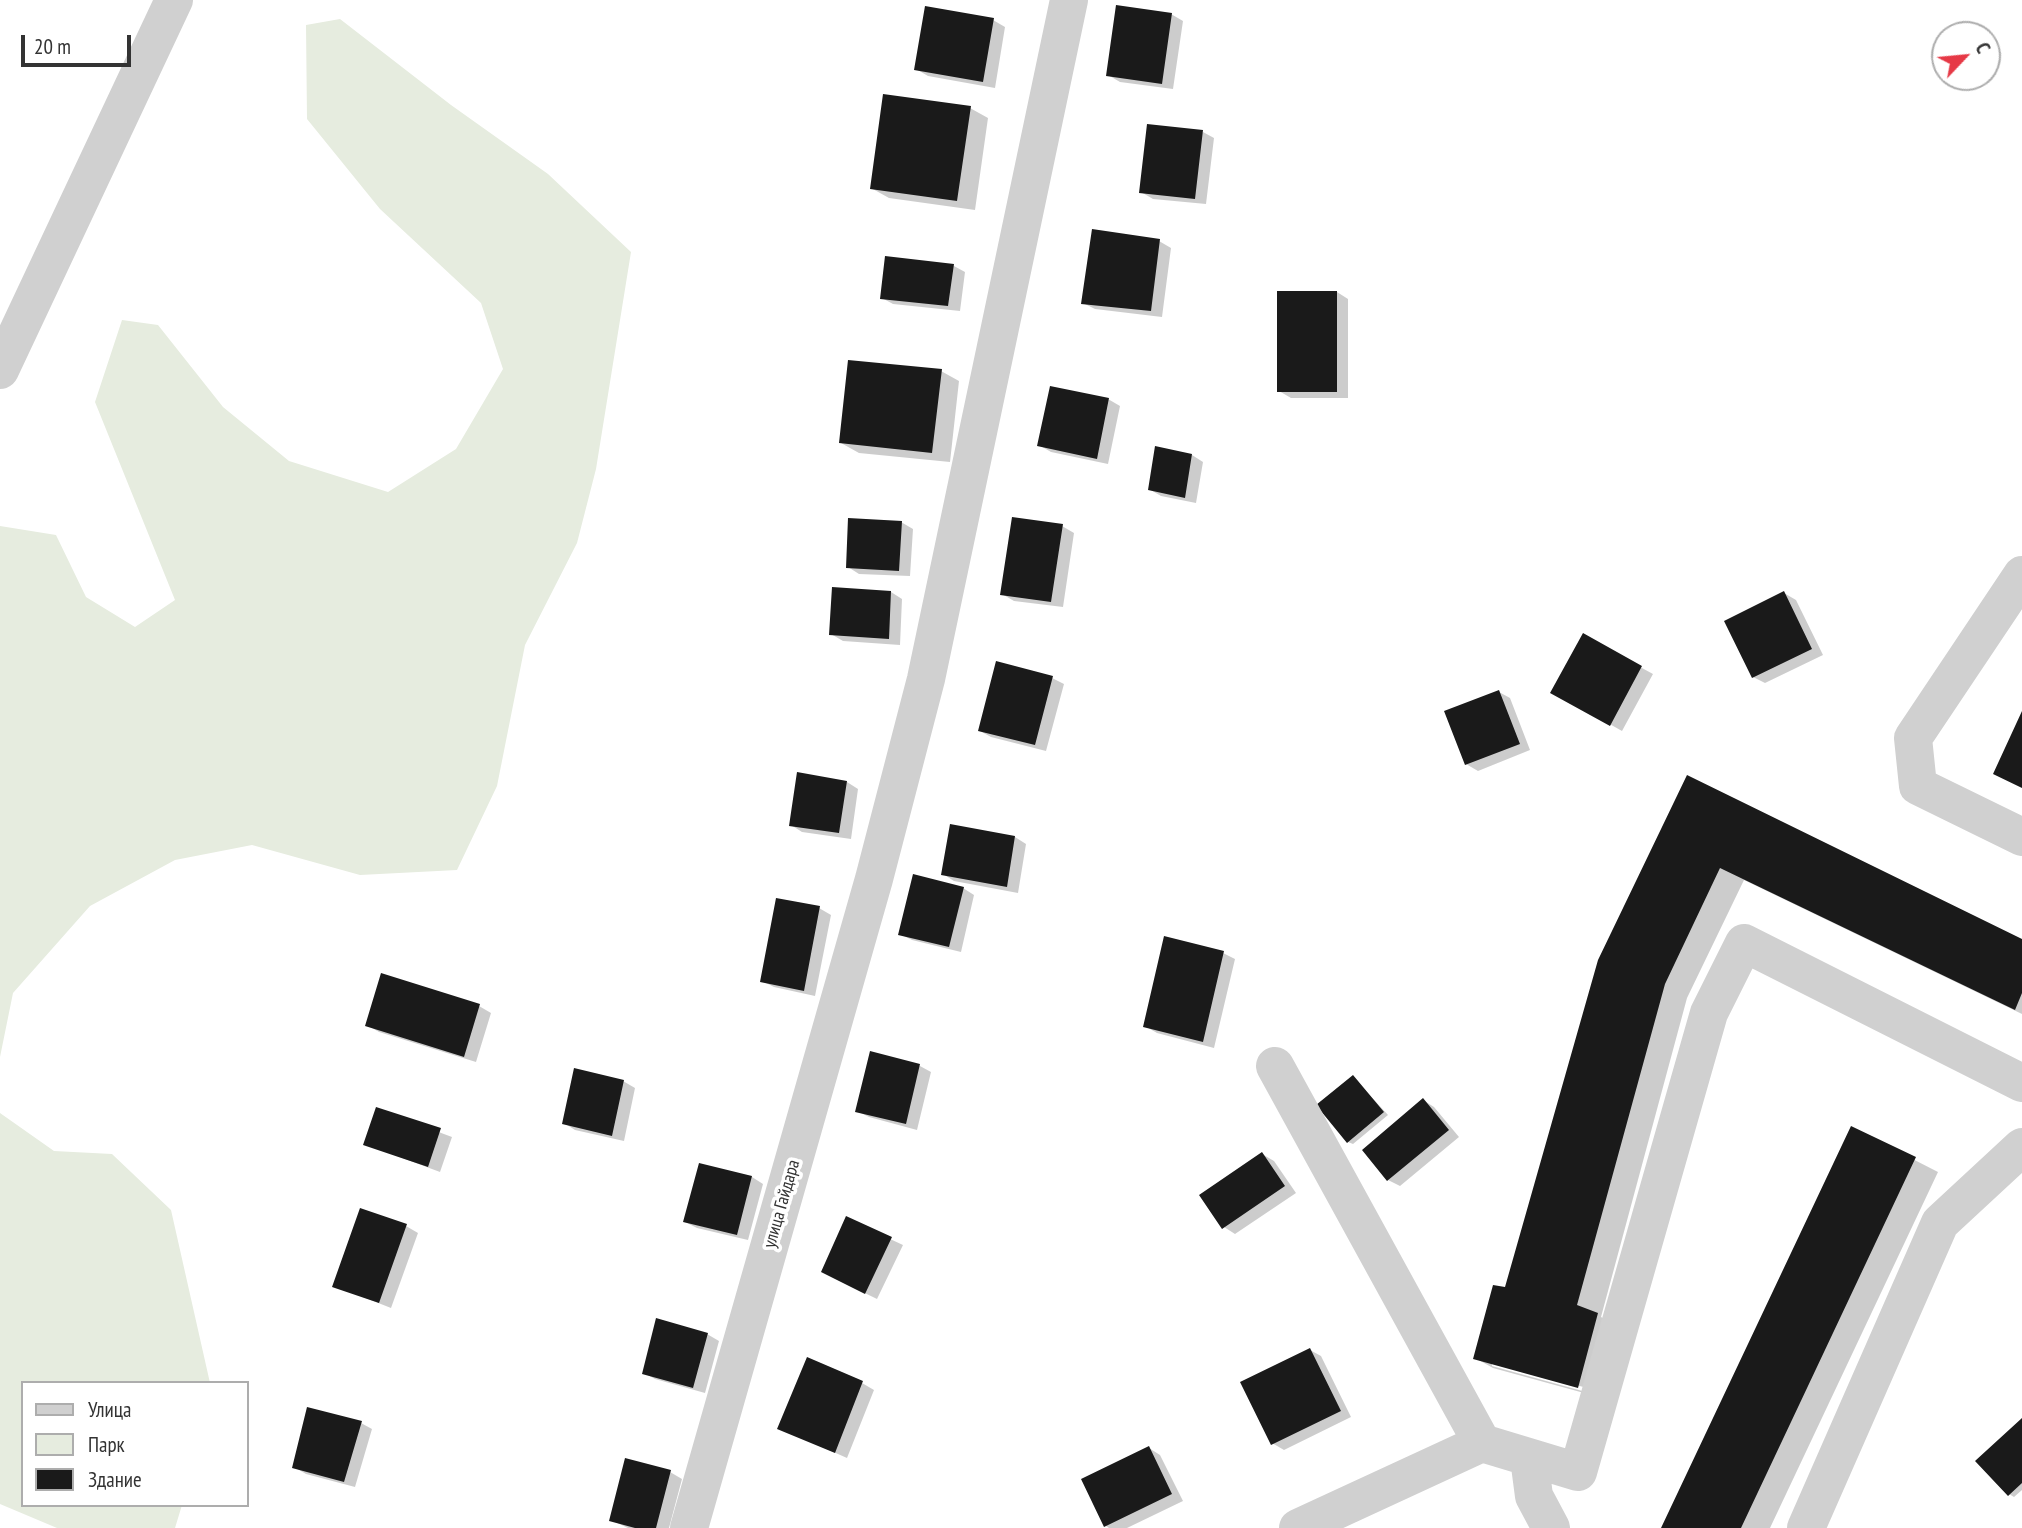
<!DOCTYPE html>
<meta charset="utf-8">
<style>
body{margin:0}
#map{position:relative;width:2022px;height:1528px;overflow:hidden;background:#fff;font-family:"PT Sans Narrow",sans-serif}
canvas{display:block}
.legend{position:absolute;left:21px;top:1381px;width:228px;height:126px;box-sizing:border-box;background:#fff;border:2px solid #adadad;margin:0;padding:9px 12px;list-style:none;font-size:21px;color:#333}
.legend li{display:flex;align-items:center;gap:14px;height:35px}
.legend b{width:35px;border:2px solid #adadad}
.north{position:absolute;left:1931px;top:21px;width:70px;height:70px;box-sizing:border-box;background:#fff;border:2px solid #adadad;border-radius:50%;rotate:64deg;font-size:19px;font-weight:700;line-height:28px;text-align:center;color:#333}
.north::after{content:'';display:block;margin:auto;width:24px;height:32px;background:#e63946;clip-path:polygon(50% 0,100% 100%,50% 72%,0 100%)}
.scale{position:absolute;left:21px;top:35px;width:110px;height:32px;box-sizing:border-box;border:4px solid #333;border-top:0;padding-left:9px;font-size:21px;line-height:24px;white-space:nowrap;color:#333;-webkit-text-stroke:5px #fff;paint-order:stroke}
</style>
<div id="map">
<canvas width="2022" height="1528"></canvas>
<ul class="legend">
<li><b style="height:9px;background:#d0d0d0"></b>Улица</li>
<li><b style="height:19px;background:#e6ecdf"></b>Парк</li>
<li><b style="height:19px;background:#1a1a1a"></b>Здание</li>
</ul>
<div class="north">С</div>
<div class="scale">20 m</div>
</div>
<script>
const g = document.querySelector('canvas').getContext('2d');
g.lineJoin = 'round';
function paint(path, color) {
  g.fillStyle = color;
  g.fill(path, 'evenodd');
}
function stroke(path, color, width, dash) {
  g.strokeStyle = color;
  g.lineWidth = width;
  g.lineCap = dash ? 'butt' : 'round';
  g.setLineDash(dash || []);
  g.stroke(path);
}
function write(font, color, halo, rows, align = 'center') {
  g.font = font + ' "PT Sans Narrow",sans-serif';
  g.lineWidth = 7;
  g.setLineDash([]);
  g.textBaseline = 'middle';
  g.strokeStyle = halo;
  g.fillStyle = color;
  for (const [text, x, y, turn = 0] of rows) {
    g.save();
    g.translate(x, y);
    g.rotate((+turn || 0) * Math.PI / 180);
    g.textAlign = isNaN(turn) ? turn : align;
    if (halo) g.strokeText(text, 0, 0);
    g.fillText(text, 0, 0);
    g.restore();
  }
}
const green = new Path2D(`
 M340 19 451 105 548 174 631 252 596 469 577 543 525 645 497 786 457 870 360 875 252 845 175 860 90 906 13 993 0 1057V526L56 535 86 597 135 627 175 600 95 402 122 320 158 325 223 407 289 461 388 492 456 449 503 369 481 303 380 209 307 119 306 25Z
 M0 1113 54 1151 112 1154 171 1210 210 1383H23V1505H182L175 1528H57L0 1504Z`);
const shadow = new Path2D(`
 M1171 14 1183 21 1173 89 1120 82 1108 75Z
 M993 20 1005 27 995 88 928 76 916 69Z
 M970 108 988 118 975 210 889 198 871 188Z
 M1203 132 1214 138 1206 204 1153 199 1141 192Z
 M1159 241 1171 248 1162 317 1095 309 1083 303Z
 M954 266 965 272 960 311 893 304 882 298Z
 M1337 292 1348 299V398H1291L1279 391Z
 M941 371 959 381 950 462 859 453 841 443Z
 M1108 399 1120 406 1108 464 1051 452 1039 445Z
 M1192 455 1203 462 1196 503 1161 496 1149 489Z
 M901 522 913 529 910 576 859 574 848 567Z
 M1062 526 1074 533 1063 607 1014 601 1002 594Z
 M891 592 902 599 900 645 843 641 831 634Z
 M1784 593 1796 600 1823 655 1765 683 1753 677Z
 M1583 636 1653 674 1622 731 1553 692Z
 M1052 678 1064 684 1046 751 991 737 980 731Z
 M1499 692 1510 698 1530 750 1478 771 1466 764Z
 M1688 777 2022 941V1014L1744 880 1687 998 1601 1317 1615 1325 1595 1396 1493 1368 1475 1358 1515 1292ZM1492 1362 1587 1388 1586 1392 1492 1366Z
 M847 782 858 789 851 839 802 832 791 825Z
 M952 826 1015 837 1026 844 1018 893 954 881 943 874Z
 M963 888 974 895 961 952 912 940 900 934Z
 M819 908 831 915 815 996 774 987 762 981Z
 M1223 953 1235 959 1214 1048 1157 1033 1145 1026Z
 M382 976 479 1006 491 1013 476 1062 379 1032 367 1025Z
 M871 1053 920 1066 931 1072 917 1130 869 1117 857 1111Z
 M1353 1077 1388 1115 1353 1144 1348 1142Z
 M623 1081 635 1088 624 1141 575 1130 564 1123Z
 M1423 1100 1434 1107 1459 1137 1400 1186 1388 1180Z
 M377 1109 452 1137 440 1172 365 1144Z
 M1852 1128 1938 1172 1770 1528H1663Z
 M1262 1154 1274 1161 1296 1193 1235 1234 1224 1227Z
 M700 1165 752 1177 763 1184 748 1240 697 1228 685 1222Z
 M847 1219 903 1245 877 1299 834 1278Z
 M406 1226 418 1233 391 1308 335 1286Z
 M707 1334 719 1341 705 1393 655 1379 644 1373Z
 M1310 1350 1321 1356 1351 1417 1284 1450 1272 1443Z
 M862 1383 874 1390 847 1458 779 1428Z
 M2022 1420V1490L2014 1497 2009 1494Z
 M361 1423 372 1429 355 1487 306 1474 294 1467Z
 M1149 1448 1160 1455 1183 1501 1127 1528H1109L1106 1526Z
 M670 1472 682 1479 669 1528H628L611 1520Z`);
const building = new Path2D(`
 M1116 5 1172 13 1162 84 1106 76Z
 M925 6 994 18 983 82 914 70Z
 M883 94 971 106 957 201 870 189Z
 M1147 124 1203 130 1195 199 1139 193Z
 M1092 229 1160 239 1151 311 1081 304Z
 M885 256 954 264 948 306 880 299Z
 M1277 291H1337V392H1277Z
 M848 360 942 369 932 453 839 443Z
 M1050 386 1109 398 1097 459 1037 446Z
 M1155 446 1192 454 1185 498 1148 490Z
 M1012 517 1063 524 1051 602 1000 595Z
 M848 518 902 521 899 571 846 568Z
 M832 587 891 591 889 639 829 635Z
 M1784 591 1812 649 1752 678 1724 621Z
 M1583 633 1642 666 1610 726 1550 693Z
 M996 661 1053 676 1035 745 978 731Z
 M1499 690 1520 744 1465 765 1444 711Z
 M2022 711V788L1993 774Z
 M797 772 847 781 839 833 789 826Z
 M1687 775 2022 939V993L2015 1010 1720 868 1665 984 1577 1305 1598 1313 1578 1388 1473 1359 1493 1285 1505 1287 1598 960Z
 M950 824 1015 836 1007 887 941 875Z
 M913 874 964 887 949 947 898 935Z
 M776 898 820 906 804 991 760 982Z
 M1164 936 1224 951 1203 1042 1143 1027Z
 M381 973 480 1004 464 1057 365 1026Z
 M870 1051 920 1064 906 1124 855 1112Z
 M574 1068 624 1080 612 1136 562 1124Z
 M1353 1075 1384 1112 1347 1143 1316 1105Z
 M1423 1098 1449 1130 1387 1181 1362 1150Z
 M376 1107 441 1128 428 1167 363 1145Z
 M1851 1126 1916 1157 1741 1528H1661Z
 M1262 1152 1285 1186 1222 1229 1199 1195Z
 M699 1163 752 1176 737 1235 683 1222Z
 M360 1208 407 1224 379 1303 332 1287Z
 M846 1216 892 1237 865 1294 821 1272Z
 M656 1318 708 1333 693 1388 642 1374Z
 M1310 1348 1341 1411 1271 1445 1240 1382Z
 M807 1357 863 1381 835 1453 777 1429Z
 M307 1407 362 1421 344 1482 292 1468Z
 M2022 1418V1483L2008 1496 1975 1461Z
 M1149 1446 1172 1494 1104 1527 1081 1479Z
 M625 1458 671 1470 656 1528H635L609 1521Z`);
const minor = new Path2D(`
 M0 370 174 0
 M2022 575 1913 738 1918 786 2022 837
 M1275 1066 1482 1443
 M1529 1458 1534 1496 1551 1528
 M689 1528 874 879 926 679 1069 0
 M1298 1528 1482 1443 1578 1472 1709 1013 1744 943 2022 1083
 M1806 1528 1940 1223 2022 1147`);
const streetNames = [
 ["улица Гайдара",782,1204,-74]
];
paint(green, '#e6ecdf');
paint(shadow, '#0003');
paint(building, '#1a1a1a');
stroke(minor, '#d0d0d0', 38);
write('18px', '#333', '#fff', streetNames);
</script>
